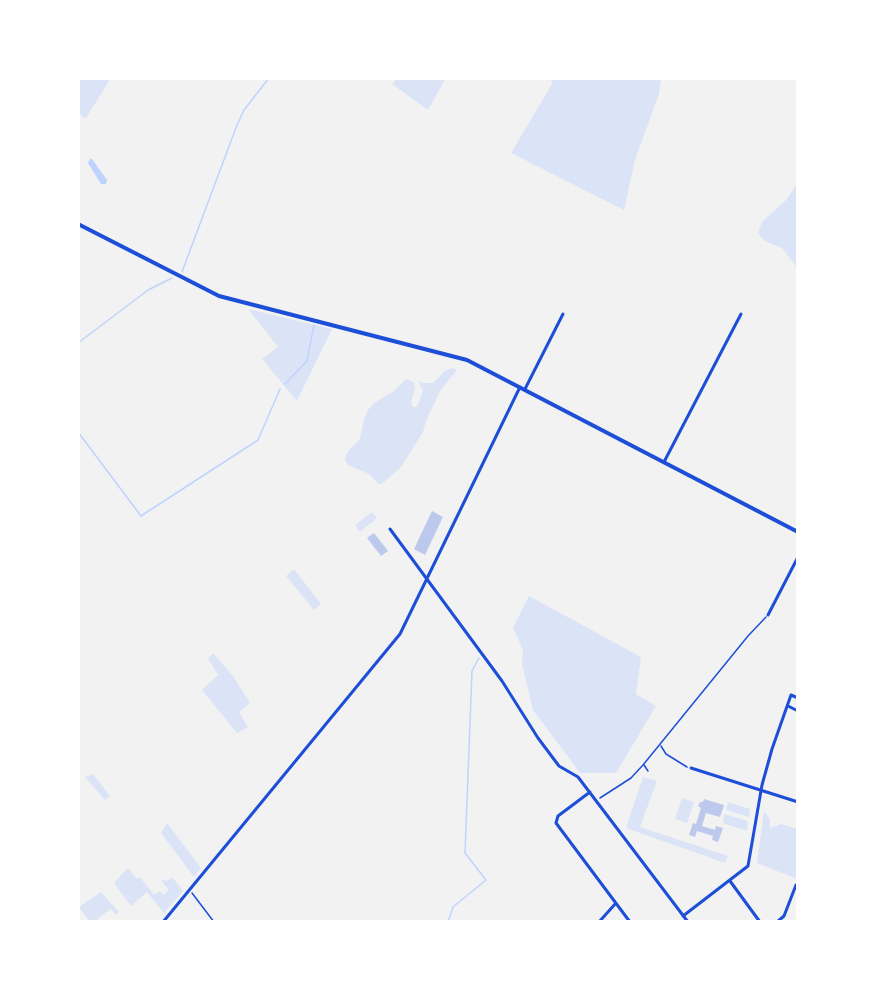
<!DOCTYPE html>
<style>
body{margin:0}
#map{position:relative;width:876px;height:1000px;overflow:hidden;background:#f2f2f2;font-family:"Work Sans",sans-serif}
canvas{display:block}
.frame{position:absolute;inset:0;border:80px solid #fff;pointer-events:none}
</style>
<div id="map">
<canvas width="876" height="1000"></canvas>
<div class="frame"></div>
</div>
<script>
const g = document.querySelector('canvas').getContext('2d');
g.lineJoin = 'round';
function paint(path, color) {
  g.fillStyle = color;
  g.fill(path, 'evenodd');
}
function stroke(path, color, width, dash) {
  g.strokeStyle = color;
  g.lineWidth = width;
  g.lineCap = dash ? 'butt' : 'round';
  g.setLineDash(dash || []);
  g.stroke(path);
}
const green = new Path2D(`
 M78 78H111L86 118 83 117 78 112Z
 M397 78H446L428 110 392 84Z
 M551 78H661L659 94 635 160 624 210 511 153 552 84Z
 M798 182V269L782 248 765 241 758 233 762 222 786 200Z
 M248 309 332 329 297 401 262 359 278 347Z
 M452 368 457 370 440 391 426 421 423 432 401 467 383 483 379 484 369 474 348 465 345 459 348 451 360 439 364 419 368 410 374 403 394 391 406 379 413 382 415 389 411 402 413 407H417L423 390 419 383V380L422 383H433L445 371Z
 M372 512 377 518 360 532 355 525Z
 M294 569 321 604 314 610 286 576Z
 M529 596 641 657 636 694 656 706 616 773H580L533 710 522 664 523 650 513 628Z
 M213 653 233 676 250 703 239 712 248 727 237 733 202 690 218 675 208 658Z
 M93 774 110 796 105 800 85 777Z
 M643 777 657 781 640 827 728 856 725 863 626 828Z
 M682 798 694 802 687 823 675 819Z
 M728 802 750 809 749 817 726 810Z
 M764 811 770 819V828L781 824 798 829 797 879 757 863Z
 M724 814 748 821 747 831 723 823Z
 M167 823 201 868 194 877 161 833Z
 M128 868 137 879 140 877 154 895 160 891 163 895 169 890 160 879 167 881 172 877 183 891 164 913 147 892 131 906 114 883Z
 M101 892 119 912 116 915 111 909 98 918 100 922H90L79 907Z`);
const water = new Path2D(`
 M90 159H92L107 180 106 184H101L88 163Z`);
const stream = new Path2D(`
 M182 272 237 125 244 110 269 78
 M78 343 148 290 172 278
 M285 384 307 361 314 325
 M78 432 141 516 258 440 280 389
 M448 922 453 907 486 880 465 853 472 671 479 658`);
const building = new Path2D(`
 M432 511 443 517 425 555 414 549Z
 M374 533 388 551 381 556 367 538Z
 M704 799 724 805 720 817 706 813 702 826 715 830 716 826 723 828 718 842 712 840 713 836 697 831 695 837 689 835 693 823 696 824 701 808 698 806 700 802H703Z`);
const path = new Path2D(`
 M661 746 666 754 687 767
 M644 765 648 771
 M600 798 631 778 643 765 748 636 766 617
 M192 893 214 922`);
const minor = new Path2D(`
 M525 389 563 314
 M664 462 741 314
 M390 529 502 681 538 738 559 766 578 777 688 922
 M798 587V594
 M768 615 798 557
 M788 706 798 711
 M691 768 798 802
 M590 792 558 816 556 823 630 922
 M730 881 760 922
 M683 916 748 866 762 785 772 749 791 695 798 698
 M163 922 400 634 520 387
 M599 922 616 903
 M777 922 784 916 796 885`);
const tertiary = new Path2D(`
 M78 224 219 296 467 360 798 532`);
paint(green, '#dbe4f7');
paint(water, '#bfd3fe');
stroke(stream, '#bfd3fe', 1.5);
paint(building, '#bdc9ec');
stroke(path, '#1d4ed8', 1.5);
stroke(minor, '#1d4ed8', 3);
stroke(tertiary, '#1d4ed8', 4);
</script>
